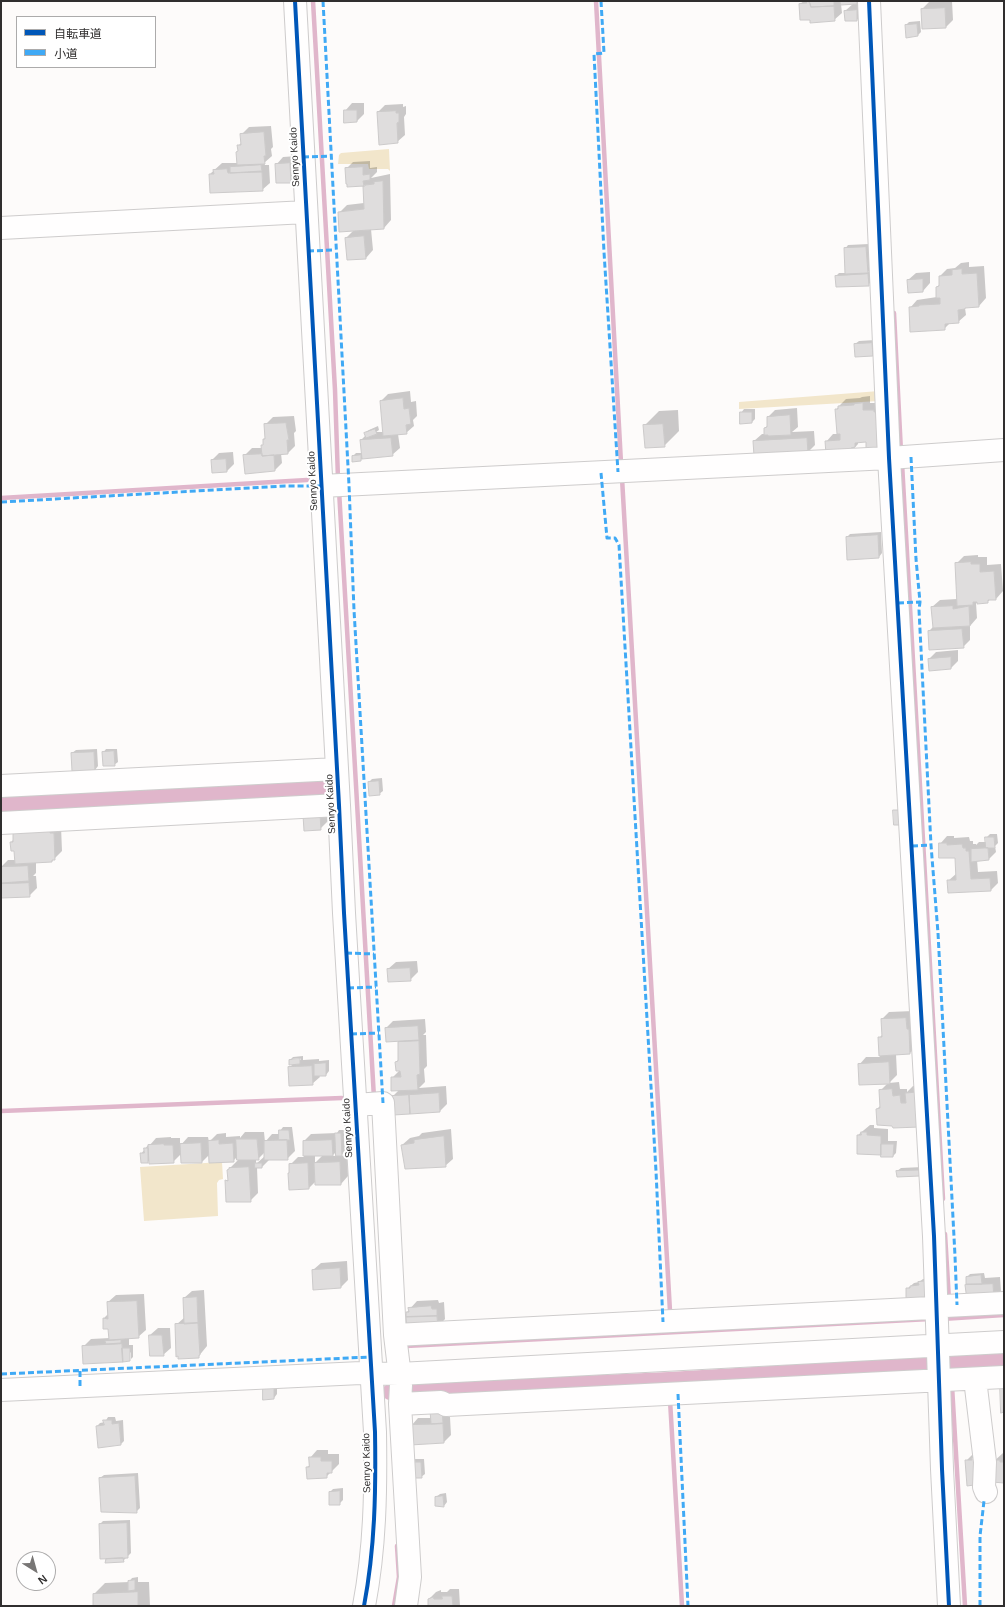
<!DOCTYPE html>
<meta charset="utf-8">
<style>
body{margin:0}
#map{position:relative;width:1005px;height:1607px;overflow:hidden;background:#fdfbfa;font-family:Arial,"Noto Sans JP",sans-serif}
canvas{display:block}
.frame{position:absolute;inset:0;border:2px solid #302e2e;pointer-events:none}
.legend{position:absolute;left:16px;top:16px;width:140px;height:52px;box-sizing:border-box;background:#fff;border:1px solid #acabab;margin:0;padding:5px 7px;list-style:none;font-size:12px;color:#302e2e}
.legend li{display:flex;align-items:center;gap:8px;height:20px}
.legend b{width:20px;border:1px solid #acabab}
.north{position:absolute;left:16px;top:1551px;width:40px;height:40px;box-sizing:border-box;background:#fff;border:1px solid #acabab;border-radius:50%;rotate:143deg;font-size:11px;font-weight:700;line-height:16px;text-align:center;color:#302e2e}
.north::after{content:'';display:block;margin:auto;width:14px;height:18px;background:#787675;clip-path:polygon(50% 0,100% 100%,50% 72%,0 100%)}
</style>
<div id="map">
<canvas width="1005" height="1607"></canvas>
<div class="frame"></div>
<ul class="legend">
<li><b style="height:5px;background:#0057b8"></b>自転車道</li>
<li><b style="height:5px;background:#3fa9f5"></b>小道</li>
</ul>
<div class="north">N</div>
</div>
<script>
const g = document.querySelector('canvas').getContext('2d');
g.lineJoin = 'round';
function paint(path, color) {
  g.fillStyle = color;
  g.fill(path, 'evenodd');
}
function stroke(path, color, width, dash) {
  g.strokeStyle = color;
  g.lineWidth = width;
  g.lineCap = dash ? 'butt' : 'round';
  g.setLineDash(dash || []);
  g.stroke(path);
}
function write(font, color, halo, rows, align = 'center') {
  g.font = font + ' Arial,sans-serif';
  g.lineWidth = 4;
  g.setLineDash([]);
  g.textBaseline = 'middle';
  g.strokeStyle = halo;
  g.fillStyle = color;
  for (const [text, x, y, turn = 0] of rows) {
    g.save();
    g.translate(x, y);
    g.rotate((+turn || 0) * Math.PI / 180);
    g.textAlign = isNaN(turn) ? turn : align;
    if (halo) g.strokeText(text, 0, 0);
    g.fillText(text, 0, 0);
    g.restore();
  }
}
const green = new Path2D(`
 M389 149 390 171 388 169H369L368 164H338L339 155 341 153Z
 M879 391V401L739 409V402Z
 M222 1162 223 1179 219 1180 217 1183 218 1216 144 1221 140 1167Z`);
const shadow = new Path2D(`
 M804 1H858L855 4 864 3V12L857 20 845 11 854 3 841 4 842 13 834 20 800 4ZM807 2H815L816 4H807Z
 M952 1 953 20 946 27 922 9 929 2Z
 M920 21 921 32 918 35 906 25 909 22Z
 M352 103H364V114L357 121 345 122V111Z
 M403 104V107L406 106V114L404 117 405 135 397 142 378 112 385 105Z
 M271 126 273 147 271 149 272 156 264 163 265 165H269L270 183 262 190 210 174 222 163H238V146L242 142 241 135 249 127Z
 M297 156 298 174 290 182 276 165 283 157Z
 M370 161V168L377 167V172L371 178 390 174 391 220 384 228 371 229 373 250 366 258 346 238 354 230 339 213 347 205 364 203V187L365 185 348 186 346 169 353 162Z
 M869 244 871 269 868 272 871 271 872 281 868 285 836 276 839 273H846L845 249 848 245Z
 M969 262V267L984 266 986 298 979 306 967 307 965 308 966 315 958 322 950 323 944 329 910 308 917 300 937 297V287L940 284V276L947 269 955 268 961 263Z
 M930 272V283L923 291 908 280 916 273Z
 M875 340 876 351 873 355 855 344 859 341Z
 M410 391 411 402 416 401 417 416 413 420 414 426 406 433 398 434 400 448 392 455 363 458 361 460 353 456 356 453H362L361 440 366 435 365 433 369 430 378 426 379 430 376 432H384L381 401 388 394Z
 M870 396V403H881L867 441 858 442V444L851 452 826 442 833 434H838L836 410 839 406 846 399 860 398 862 397Z
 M797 408 798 427 792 432 814 431 815 445 808 452 754 441 762 434H765V428L768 425V417L775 410Z
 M744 409H755V419L752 422 741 413Z
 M678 410 679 431 664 446 644 426 659 411Z
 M294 416 296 431 294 433 295 446 288 453H281L282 463 275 470 244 456 252 448H263L264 439 266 437 265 425 273 417Z
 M233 452 234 464 227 471 212 460 219 453Z
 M881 532 882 553 879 557 847 537 850 534Z
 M978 555V557H987V565L1001 564 1003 591 996 599H991L987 602 976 603 977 618 970 626V640L963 647 929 631 933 627 932 607 940 600 957 599 956 564 964 556Z
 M958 650V661L951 668 929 659 936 652Z
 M97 749 98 766 95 770 72 753 76 750Z
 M106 749H117L118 762 114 765 103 753Z
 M382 778 383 791 379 794 369 782 372 779Z
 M327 807 328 821 320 829 305 830Z
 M61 826 62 851 52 861 36 862V873L33 876H36L37 888 29 896 1 897V867L8 860H16L15 850 11 842 14 839Z
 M990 834H997L998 843 995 846 996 852 988 860H977L978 872 997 871 998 883 991 890 948 881 957 873 956 857 940 844 947 836H954V838L969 837 970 841H973V844H976V845L979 842H986V838Z
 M417 961 418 972 410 980 388 969 396 962Z
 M913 1011 917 1046 910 1053 896 1054 897 1075 889 1083 899 1082 900 1089H907V1092L913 1086 925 1085 927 1118 877 1109 881 1105 880 1091 888 1083 859 1065 866 1057H880L879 1038 883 1034 882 1019 889 1012Z
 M425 1019 426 1032 423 1035H426L427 1066 424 1069 425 1082 419 1088 446 1086 447 1104 440 1111 393 1096 399 1090 392 1078 400 1070 396 1062 399 1059V1043L401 1040 386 1028 393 1021Z
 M303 1056V1060L319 1059V1061L329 1060V1071L326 1075H319L320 1077 312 1084 289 1068 293 1064 290 1060 293 1057ZM300 1058 301 1060 292 1061V1059Z
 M870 1125H874V1128L888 1129V1141H897L896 1153 893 1156 858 1135Z
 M283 1127H292L295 1151 287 1159 269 1160 262 1167H257L258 1193 250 1201 226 1181 229 1179 228 1170 238 1160V1156L233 1161 210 1154 202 1162 181 1154 173 1162 149 1161 142 1162 141 1154 148 1145H150L156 1138 171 1137V1138H180V1146L188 1137H208L209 1142 217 1134 226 1133V1137L240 1136V1138L245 1132H264L265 1142 272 1134H280V1131ZM265 1152V1156L256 1164V1159H258Z
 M451 1129 453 1159 445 1166 402 1145 410 1138 419 1136 422 1133Z
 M339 1130H344L345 1151 341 1156 347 1155 348 1176 341 1184 316 1181 309 1188 290 1165 298 1157H304V1141L311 1134 337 1133ZM337 1151V1156H332ZM315 1155H323L315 1163Z
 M923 1167 919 1175 897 1171 901 1168Z
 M347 1261 348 1280 341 1287 314 1289 313 1270 321 1263Z
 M984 1273 985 1278 1000 1277 1001 1291 993 1298 966 1285 967 1277 970 1274Z
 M929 1278 931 1295 907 1289 914 1283 919 1282 923 1279Z
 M204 1290 207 1346 198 1357 176 1325 185 1317 184 1298 192 1291Z
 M144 1294 146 1330 138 1337 129 1338V1345H133V1357L131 1359V1352L129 1354 83 1347 91 1339 110 1338 109 1328 104 1318 109 1313 108 1302 116 1295Z
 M438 1300 439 1303 444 1302 445 1319 438 1327 407 1312 417 1301Z
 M158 1328H170L171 1348 163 1355 150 1335Z
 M277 1379V1394L274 1398H264Z
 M431 1410 450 1414 447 1417H450L451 1435 444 1442 411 1426 418 1418H432Z
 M108 1417H115L116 1421 123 1420 124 1441 121 1444 97 1426 100 1423 105 1422Z
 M317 1450H328V1454H339V1464L326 1477 307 1467 310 1465V1458Z
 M974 1453 988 1476 966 1461Z
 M1003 1453H1004V1481L992 1463Z
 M414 1459H424L425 1474 421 1477 411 1463Z
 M138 1473 140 1508 136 1512 100 1478 104 1475Z
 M343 1488V1500L339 1504 330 1492 333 1489Z
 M446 1493 447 1502 444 1506H436V1497L440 1494Z
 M130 1520 131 1553 123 1561 106 1562 100 1524 103 1521Z
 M138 1577V1582H149L150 1606H94V1594L105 1583 129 1582 132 1578Z
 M450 1589H459L460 1606H429V1599L436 1592 441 1590V1592H447Z`);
const stream = new Path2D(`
 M313 1 335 390 338 479
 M596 1 621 463
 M894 313 901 452
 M902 463 943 1199
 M622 478 670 1311
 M339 490 374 1098
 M1 498 307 480
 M1 1111 342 1098
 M945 1234 949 1300
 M942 1319 1004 1315
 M406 1346 930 1319
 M951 1363V1371
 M952 1386 965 1606
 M670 1400 682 1606
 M394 1606 399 1577 397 1546`);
const canal = new Path2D(`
 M390 1392 669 1380 1004 1360`);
const river = new Path2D(`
 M1 803 323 786`);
const building = new Path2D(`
 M810 1H834V6L811 7Z
 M840 1H857V4L841 5Z
 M810 3 811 7 834 6 835 21 810 23V20H800L799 4Z
 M945 8 946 28 922 29 921 9Z
 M857 10V21H845L844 11Z
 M917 24 918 36 906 38 905 25Z
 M344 110H357V122L344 123Z
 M396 111V113H399V122L397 123 398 143 379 145 377 112Z
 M264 132 266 156H264L265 164 237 165 236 152 238 151 237 145H241L240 134Z
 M290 163 291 183H276L275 164Z
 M261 165 262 171 230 173V167Z
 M363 167V175L370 174V180L363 181 364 186 347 187V184H346L345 168Z
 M227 169 228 173 262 172 263 191 210 193 209 174H214L213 170Z
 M383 181 384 229 339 232 338 212 364 209 363 186H365V185L374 184V182Z
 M364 236 366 259 347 260 345 238Z
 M866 247 868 273 845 274 844 248Z
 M962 269V274L977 273 979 307 965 308V309L958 310 959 323 945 324V330L910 332 909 307 919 306V305L940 304V298H936V287L939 286V276L952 275V270Z
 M868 274 869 286 836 287 835 276Z
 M923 279V292L908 293 907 280Z
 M872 343 873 356 855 357 854 344Z
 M403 398 404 409 409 408 411 424 406 425 407 434 383 436 380 401Z
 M863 403V410H874V412L877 411 882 450 866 451V442L855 443V447L851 448V453L826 454 825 441 840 440V434H837L835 409H838V406L854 405V404Z
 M740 412H752V423L740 424Z
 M790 415 791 435 768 436V435H764V428L767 427V417Z
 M286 423 289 440H287L288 454 262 456 261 445H263V439H265L264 424Z
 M663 424 665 447 645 448 643 425Z
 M375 429 377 434 366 438 364 433Z
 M391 438 393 456 362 459 360 440Z
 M807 438 808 453 754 456 753 441Z
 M262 454V456L274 455 275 471 245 474 243 455Z
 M361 455V461L352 462V456Z
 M226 459 227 472 212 473 211 460Z
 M878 535 879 558 847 560 846 537Z
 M971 562V564H980V572L994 571 996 600H988V603L977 604V602H973V605L957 606 955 563Z
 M953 606V609L969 606 970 626 933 628 931 607Z
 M962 629 964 648 929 650 928 631Z
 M951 657V669L929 671 928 659Z
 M114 751 115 766H103L102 752Z
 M94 752 95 771H72L71 753Z
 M379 781 380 795 369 796 368 782Z
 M893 810H901L902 825H894Z
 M320 814 321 830 304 831 303 815Z
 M50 831V833H54L55 860H52V862L15 864 14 851H11L10 842H13V832Z
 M985 837H994L995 848H986Z
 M939 843H947V845L962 844 963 848H966V851H969L971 879 990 878 991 891 948 893 947 880H956L955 858H939Z
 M988 848 989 860 971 862V849Z
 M28 866 29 881 1 883V867Z
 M29 883 30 897 1 898V884Z
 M410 968 411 981 388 982 387 969Z
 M906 1018 907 1029H909L910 1054 879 1056 878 1037H882L881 1019Z
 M418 1026 419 1040 386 1042 385 1028Z
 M419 1041 420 1074 417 1075 418 1090 391 1091V1077H401L400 1071H396L395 1062 398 1061V1042Z
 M300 1059V1064L289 1065V1060Z
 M889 1062 890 1084 859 1085 858 1064Z
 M326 1063V1076H314V1064Z
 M312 1066 313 1085 289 1086 288 1067Z
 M892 1089 893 1096 900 1095 901 1103H906L905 1093 918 1092 920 1127 893 1128 892 1126 877 1125 876 1109 880 1108 879 1090Z
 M439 1093 440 1112 410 1114 409 1095Z
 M409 1095 410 1114 393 1115 392 1096Z
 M279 1130H289L290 1140H279Z
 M861 1132H867V1135L881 1136V1155L857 1154V1135H861Z
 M335 1133H341L342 1156H336Z
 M444 1136 446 1167 405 1169 401 1145 414 1143V1140Z
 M236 1139H257L259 1160H237Z
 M219 1140V1144L233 1143 234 1162 209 1163 208 1141Z
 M287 1140 288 1160H264V1141Z
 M332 1140 333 1156H303V1141Z
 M201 1143 202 1163H181L180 1144Z
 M164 1144V1145H173L174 1163 149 1164 148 1145Z
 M881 1144H894L893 1157H881Z
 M144 1148H148V1163H141L140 1153H144Z
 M340 1162 341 1185H315L314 1163Z
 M255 1163H262V1168H255Z
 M308 1163 309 1189 289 1190 288 1173H289V1164Z
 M249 1167 251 1202H226L225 1180 228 1181 227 1170 229 1169V1168Z
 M919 1170H920V1176L897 1177 896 1171Z
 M340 1268 341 1288 313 1290 312 1270Z
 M981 1275 982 1284H966V1277Z
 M926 1281 928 1300 906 1301V1288H910V1286L919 1285 918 1282Z
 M993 1284 994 1299 967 1300 965 1285Z
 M197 1297 198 1323 184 1324 183 1298Z
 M137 1301 139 1338 109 1340 108 1329H103V1318L108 1319 107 1302Z
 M431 1306 432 1309H437V1316L406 1317V1312H409L408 1308Z
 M437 1316 438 1328 407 1329 406 1317Z
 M198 1323 200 1355H199V1358L178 1359V1356L176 1357 175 1324Z
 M149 1335H162L164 1356H150Z
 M121 1340V1343L106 1344 105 1341Z
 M122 1344 123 1362 83 1364 82 1346Z
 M122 1348H130V1361L123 1362Z
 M263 1382H274V1399L263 1400Z
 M1000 1384H1004V1417V1412L1001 1413Z
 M442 1409 443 1423 431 1424 430 1410Z
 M103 1420H112V1424L119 1423 121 1445 98 1448 96 1426 104 1425Z
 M443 1424 444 1443 410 1445V1425Z
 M309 1457H321V1461H332V1473H327V1478L307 1479 306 1467H309Z
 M979 1457 981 1484 967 1486 965 1460H972L971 1458Z
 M994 1460H1000V1462H1004V1483L992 1482Z
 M410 1462H421L422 1478H410Z
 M135 1476 137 1513 101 1512 99 1478Z
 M340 1491V1505H329V1492Z
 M443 1496 444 1507 435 1506V1497Z
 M127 1523 128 1558 100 1559 99 1524Z
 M123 1558 124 1562 105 1563 106 1559Z
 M135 1580V1590L128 1591V1581Z
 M138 1592V1606H93V1594Z
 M442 1596H452L453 1606H428V1599L433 1597 434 1599H442Z`);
const minor = new Path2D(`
 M295 1 339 805 344 913 375 1432C376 1491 375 1548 364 1606
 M869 1 889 458 934 1236 942 1469 949 1606
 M1 228 306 212
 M321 486 889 458 1004 450
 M1 786 337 769
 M1 823 339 805
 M355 1105 383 1103 395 1335 401 1385 400 1404 441 1402 446 1405 1004 1377
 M395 1335 931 1308 945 1306 1004 1303
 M975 1379 985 1462 984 1487 986 1492
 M1 1390 361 1373 399 1374 1004 1342
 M400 1404 410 1577 406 1606`);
const quiet = new Path2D(`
 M323 1 349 485 354 610 383 1103
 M601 1 604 53 594 54 604 252 618 472
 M303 157 332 156
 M308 251 335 250
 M911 457 916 559 920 602 919 610 931 845 938 933 955 1256 957 1305
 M601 473 607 538H615L619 545 656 1171 663 1322
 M1 502 285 486H321
 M898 603 920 602
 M912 846 931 845
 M346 953 374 954
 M348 988 376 987
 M351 1034 379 1033
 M80 1371V1386
 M1 1374 370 1357
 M678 1394 688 1606
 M980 1606V1536L984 1501`);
const cycleway = new Path2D(`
 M295 1 339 805 344 913 375 1432C376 1491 375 1548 364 1606
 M869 1 889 458 934 1236 942 1469 949 1606`);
const streetNames = [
 ["Senryo Kaido",295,157,-93],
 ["Senryo Kaido",313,481,-93],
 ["Senryo Kaido",331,804,-93],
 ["Senryo Kaido",348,1128,-93],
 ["Senryo Kaido",367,1463,-91]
];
paint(green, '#f2e6cb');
paint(shadow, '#0003');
stroke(stream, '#e0b6cb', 4.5);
stroke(canal, '#e0b6cb', 16);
stroke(river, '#e0b6cb', 28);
paint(building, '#dfdddd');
stroke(building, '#cccaca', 1);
stroke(minor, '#cecccc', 24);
stroke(minor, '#fffefe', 22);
stroke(quiet, '#3fa9f5', 3, [6, 3]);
stroke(cycleway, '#0057b8', 4);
write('10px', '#302e2e', '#fff', streetNames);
</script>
